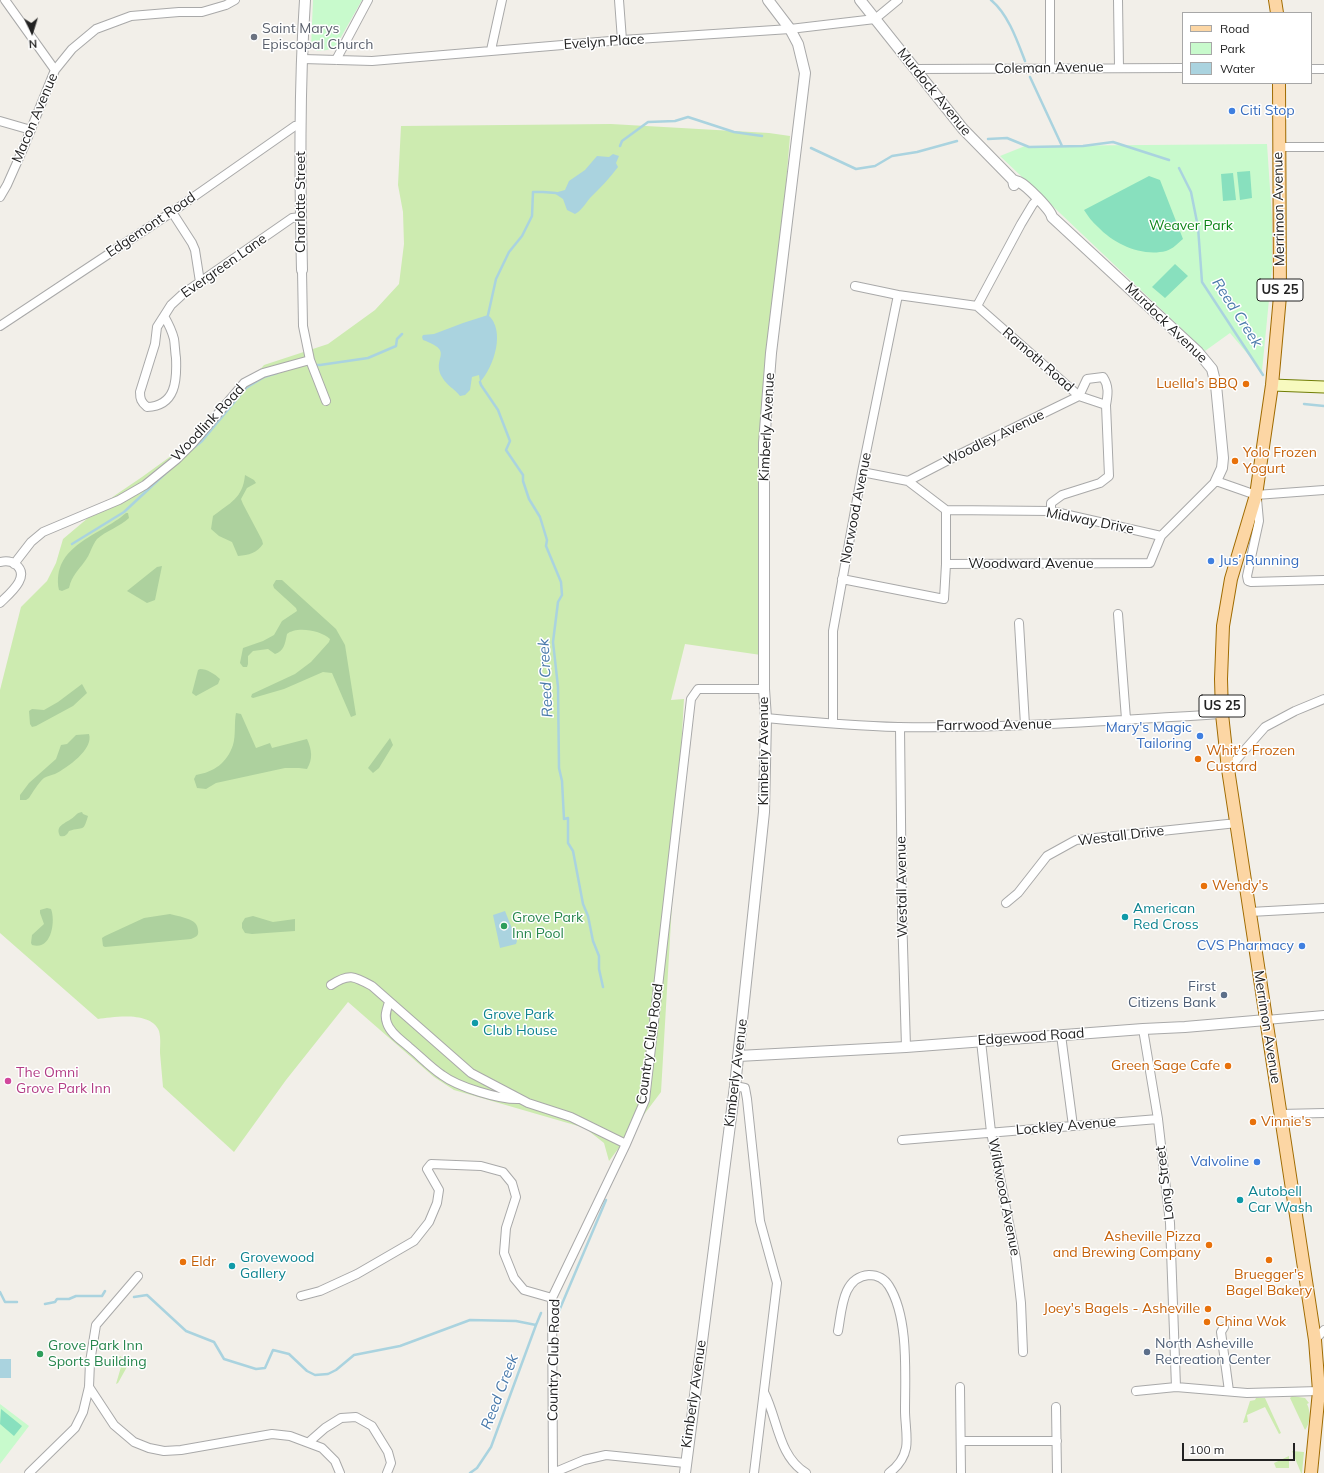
<!DOCTYPE html>
<meta charset="utf-8">
<style>
body{margin:0}
#map{position:relative;width:1324px;height:1473px;overflow:hidden;background:#f2efe9;font-family:Mulish,sans-serif}
canvas{display:block}
.legend{position:absolute;left:1182px;top:12px;width:130px;height:72px;box-sizing:border-box;background:#fff;border:1px solid #a7a7a7;margin:0;padding:5px 7px;list-style:none;font-size:12px;color:#222}
.legend li{display:flex;align-items:center;gap:8px;height:20px}
.legend b{width:20px;border:1px solid #a7a7a7}
.north{position:absolute;left:12px;top:12px;width:40px;height:40px;-webkit-text-stroke:3px #fff;paint-order:stroke;rotate:176deg;font-size:11px;font-weight:700;line-height:16px;text-align:center;color:#222}
.north::after{content:'';display:block;margin:auto;width:14px;height:18px;background:#222;clip-path:polygon(50% 0,100% 100%,50% 72%,0 100%)}
.scale{position:absolute;left:1182px;top:1443px;width:113px;height:18px;box-sizing:border-box;border:2px solid #222;border-top:0;padding-left:5px;font-size:12px;line-height:14px;white-space:nowrap;color:#222;-webkit-text-stroke:3px #fff;paint-order:stroke}
</style>
<div id="map">
<canvas width="1324" height="1473"></canvas>
<ul class="legend">
<li><b style="height:5px;background:#fcd6a4"></b>Road</li>
<li><b style="height:11px;background:#c8facc"></b>Park</li>
<li><b style="height:11px;background:#aad3df"></b>Water</li>
</ul>
<div class="north">N</div>
<div class="scale">100 m</div>
</div>
<script>
const g = document.querySelector('canvas').getContext('2d');
g.lineJoin = 'round';
function paint(path, color) {
  g.fillStyle = color;
  g.fill(path, 'evenodd');
}
function stroke(path, color, width, dash) {
  g.strokeStyle = color;
  g.lineWidth = width;
  g.lineCap = dash ? 'butt' : 'round';
  g.setLineDash(dash || []);
  g.stroke(path);
}
function write(font, color, halo, rows, align = 'center') {
  g.font = font + ' Mulish,sans-serif';
  g.lineWidth = 3;
  g.setLineDash([]);
  g.textBaseline = 'middle';
  g.strokeStyle = halo;
  g.fillStyle = color;
  for (const [text, x, y, turn = 0] of rows) {
    g.save();
    g.translate(x, y);
    g.rotate((+turn || 0) * Math.PI / 180);
    g.textAlign = isNaN(turn) ? turn : align;
    if (halo) g.strokeText(text, 0, 0);
    g.fillText(text, 0, 0);
    g.restore();
  }
}
const grass = new Path2D(`
 M611 124 769 133 790 136 783 219 770 326 758 454 761 655 685 644 671 700 684 699 661 1092 609 1161 604 1143 585 1128 454 1090 434 1077 348 1002 286 1080 234 1152 163 1087C162 1076 161 1064 160 1053 160 1046 161 1038 159 1031 151 1011 114 1017 98 1019L0 933V690L21 607 47 581 56 563 63 539 114 496 142 477 207 430 264 365 328 344 375 310 399 284 404 244 403 212 398 185 401 126Z
 M120 1356 135 1365 133 1367 128 1365 118 1383 116 1384 123 1360 119 1358Z
 M1292 1396 1305 1398 1309 1403 1307 1404C1311 1411 1310 1424 1305 1430L1290 1398Z
 M1256 1398H1265L1281 1433 1279 1434 1265 1407 1247 1415 1248 1422 1243 1423 1250 1401 1255 1400Z
 M1292 1451 1304 1452 1302 1473H1301Z
 M1289 1456V1468H1276L1274 1463Z`);
const forest = new Path2D(`
 M245 475 254 480 256 483 247 488 241 499 243 504 262 540 263 544C257 553 249 555 238 556L232 542 219 536 211 529 213 516C230 503 243 498 245 475Z
 M126 513H128L129 518C119 527 106 531 97 539 92 545 90 555 85 561 78 571 72 575 69 588L62 591 59 590C51 545 100 536 126 513Z
 M162 566 155 600 147 603 127 591 157 567Z
 M276 580H282L336 629 345 645 356 715 351 717 332 673 323 672 284 689 253 698 251 697 252 694 295 674 311 662 329 642 330 639C321 630 296 626 287 634 285 644 284 651 275 654L268 649 253 651 248 656V664L247 667H243L240 663 243 648 263 641 274 635 282 621 297 611 296 608 274 588 273 585Z
 M200 669C207 669 215 674 220 679L218 684 196 696 192 693 198 670Z
 M82 684 87 693 73 706 36 726 32 727 30 724 29 711 32 709 44 710 58 702Z
 M236 713 241 714 256 748 270 743 272 748 307 739C312 750 313 759 307 769L299 768H285L216 783 206 789 197 788 194 779 196 775C214 772 227 763 233 745 236 735 234 723 236 713Z
 M89 734C94 749 67 768 55 774 52 775 47 776 44 778 38 783 33 792 29 798L26 800H20V795L29 783 56 759 61 745 67 744 76 735Z
 M390 738 393 745 379 768 373 773 368 768Z
 M82 812 83 814 88 816C83 833 84 826 69 831 67 835 65 837 60 836 55 826 64 824 71 819 76 816 76 813 82 812Z
 M47 908 51 909C56 922 51 951 32 945L31 943 32 935 44 924 40 913V910Z
 M170 914C179 917 198 918 198 930 199 936 196 937 191 939L105 947 103 946 102 938 105 936 144 918Z
 M253 916 273 922 295 919V931L252 934 245 933 242 928V923L245 918Z`);
const park = new Path2D(`
 M313 0H362L336 46 327 50 317 51 315 48H311Z
 M1267 144 1272 219V269L1262 371 1230 333 1205 351 1000 156 1025 146Z
 M0 1404 29 1426 0 1464Z`);
const pitch = new Path2D(`
 M1250 171 1252 198 1240 200 1237 172Z
 M1233 173 1236 200 1223 201 1221 174Z
 M1149 176 1160 180 1183 239C1178 243 1173 249 1166 251 1142 257 1114 244 1098 227 1092 222 1088 216 1084 210Z
 M1175 264 1188 276 1165 298 1152 287Z
 M1 1409 22 1426 14 1436 0 1424Z`);
const water = new Path2D(`
 M613 154 619 156 616 163 618 167C610 178 600 188 590 198 585 204 582 210 575 214L567 210 563 199 554 193 565 190 569 181 585 170 597 156 609 157Z
 M488 315C506 330 494 367 480 382L479 375 472 377 470 390 465 395 460 396C455 389 446 385 442 377 431 357 456 352 423 340L422 337 423 335 434 334 463 323Z
 M505 911 517 941 516 944 500 948 493 915Z
 M0 1359H11V1378H0Z`);
const stream = new Path2D(`
 M991 0C1008 14 1017 40 1025 61
 M1030 77 1062 146
 M988 139 1007 138 1029 147 1083 146 1113 142 1169 160
 M620 146 622 141 648 122 675 121 688 117 734 132 762 136
 M811 148 856 169 875 166 892 156 917 152 957 141
 M1179 168 1191 192 1198 227 1202 282 1263 375
 M488 315 496 279 509 252 522 236 532 216 533 192H543L556 193
 M314 365H320L368 358 396 346 397 339 402 334
 M480 382 481 385 498 410 510 441 506 450 523 475V481L529 499 540 517 547 540 546 546 561 582 562 595 558 602 553 642 558 687 559 768 562 781 564 819 568 818V843L573 851 583 904 588 916 593 941 599 956V969L603 987
 M1304 404 1324 406
 M191 450 202 441 246 388 264 377 277 373
 M72 544 124 512 168 471
 M0 1292 5 1302H17
 M134 1297 147 1295 186 1331 214 1342 224 1359 256 1369 265 1368 273 1350 289 1354 307 1371 315 1375 328 1374 336 1370 354 1355 400 1346 470 1320 516 1321 536 1325
 M45 1304 55 1302 57 1299H69L76 1296H102L105 1291
 M559 1311 606 1200
 M470 1473 477 1468 491 1447 536 1325 541 1313`);
const minor = new Path2D(`
 M5 0 55 70
 M619 0 622 40
 M1050 0V68
 M1118 0 1119 67
 M491 50 502 0
 M303 59 372 61 622 40 790 29 875 19 898 0
 M336 60 368 0
 M915 69 1183 68
 M1311 69H1324
 M0 121 31 130
 M1279 147H1324
 M0 197 7 185 23 149 55 70 72 49 96 29 131 16 179 12H202L226 5 235 0
 M172 212 192 243 195 250 200 282
 M302 270 303 326 310 360 326 401
 M855 286 898 295
 M977 306 1079 396 1106 405 1109 476 1100 483 1062 495 1051 503V511
 M164 316C168 323 172 331 174 339 175 345 175 352 176 358 177 380 176 406 147 407 141 402 140 399 140 392L155 344 157 327 171 305 184 293 292 218 301 217
 M0 326 172 212 295 126 301 125
 M908 481 962 453 1079 396 1087 379 1103 377C1109 386 1108 394 1106 405
 M1257 499 1259 521 1247 576 1248 581 1251 582 1324 580
 M946 510 1051 511 1161 536
 M0 562C5 561 11 561 15 564 32 576 9 594 0 603
 M14 564 31 542 43 532 119 500 145 485 177 459 192 444 244 383 263 373 310 360
 M946 564 1150 563 1161 536 1216 481 1256 495 1324 490
 M842 579 944 599 946 564V510L908 481 862 472
 M1118 614 1126 719
 M1019 623 1025 725
 M766 718C810 722 854 726 898 727 1006 729 1115 720 1222 714
 M833 723V631L862 472 898 295 977 306 1021 224 1033 204 1038 199
 M900 727 902 912 906 1047
 M1228 769 1265 727 1295 711 1324 699
 M1006 903 1018 893 1047 856 1076 840 1237 823
 M1250 912 1324 908
 M331 985C349 973 354 976 372 986L471 1073 528 1103 571 1117 626 1144
 M389 1002C387 1009 384 1015 387 1023 390 1033 401 1040 409 1047 420 1056 430 1067 442 1075 458 1087 500 1100 520 1099
 M1266 1020 1324 1015
 M1143 1029 1158 1119 1170 1223 1176 1387
 M1061 1035 1073 1126
 M981 1041 991 1132 1016 1259 1021 1303 1023 1352
 M735 1086 745 1088 747 1099 760 1221 777 1283 754 1473
 M1280 1114 1324 1113
 M902 1140 1158 1119
 M301 1296 320 1291 357 1274 414 1241 429 1222 437 1203 439 1190 427 1169 431 1164 481 1166 503 1172 512 1183 516 1197 506 1228 504 1253 514 1278 524 1290 552 1298
 M1224 1327 1221 1332 1229 1391
 M838 1331C842 1310 842 1277 869 1275 878 1275 884 1278 889 1286 909 1318 905 1374 905 1411 905 1422 908 1438 906 1448 904 1458 897 1467 889 1473
 M1315 1340 1324 1330
 M89 1387 114 1425 134 1442 149 1448 164 1451 181 1450 272 1434 290 1436 322 1448 335 1461 340 1473
 M960 1387 961 1473
 M1136 1391 1176 1387 1247 1393 1319 1391
 M764 1392C778 1419 778 1456 806 1473
 M1056 1407 1057 1473
 M961 1441H1057
 M309 1442 325 1428 341 1418 356 1417 372 1426 388 1452 391 1463 387 1473
 M29 1473 75 1428 83 1412 89 1387 90 1362 96 1325 138 1276
 M553 1473 552 1298 626 1144 645 1100 691 699 698 689H764
 M553 1473 584 1460 606 1455 685 1463`);
const tertiary = new Path2D(`
 M860 0 963 129 1013 180 1014 185
 M1013 180C1015 181 1017 181 1019 182 1026 185 1051 210 1052 217L1198 352 1212 369 1216 385 1223 458 1222 468 1216 481
 M302 270C300 180 299 90 305 0
 M738 1056 906 1047 1143 1029 1185 1027 1266 1020
 M685 1473 735 1086 764 812 766 718 764 689V443L771 353 805 73 798 44 790 29 768 0`);
const secondary = new Path2D(`
 M1272 385 1324 387`);
const primary = new Path2D(`
 M1275 0 1277 13
 M1279 83 1280 296 1272 385 1256 495 1231 579 1223 626 1221 679 1222 714 1228 769 1315 1340 1319 1391 1311 1473`);
const markers = [
 [254,37,4,"#6b7280"],
 [1232,111,4,"#3f7fe0"],
 [1246,384,4,"#e8710a"],
 [1235,461,4,"#e8710a"],
 [1211,561,4,"#3f7fe0"],
 [1200,736,4,"#3f7fe0"],
 [1198,759,4,"#e8710a"],
 [1204,886,4,"#e8710a"],
 [1125,917,4,"#0f9aa8"],
 [504,926,4,"#2e9e5b"],
 [1302,946,4,"#3f7fe0"],
 [1224,995,4,"#5c6f8a"],
 [475,1023,4,"#0f9aa8"],
 [1228,1066,4,"#e8710a"],
 [8,1081,4,"#d1479c"],
 [1253,1122,4,"#e8710a"],
 [1257,1162,4,"#3f7fe0"],
 [1240,1200,4,"#0f9aa8"],
 [1209,1245,4,"#e8710a"],
 [1269,1260,4,"#e8710a"],
 [183,1262,4,"#e8710a"],
 [232,1266,4,"#0f9aa8"],
 [1208,1309,4,"#e8710a"],
 [1207,1322,4,"#e8710a"],
 [1147,1352,4,"#5c6f8a"],
 [40,1354,4,"#2e9e5b"]
];
const shields = [
 [1280,290,46],
 [1222,706,46]
];
const shieldNames = [
 ["US 25",1280,290],
 ["US 25",1222,706]
];
const worshipNames = [
 ["Saint Marys",262,29],
 ["Episcopal Church",262,45]
];
const streetNames = [
 ["Evelyn Place",604,42,-4],
 ["Coleman Avenue",1049,68,-1],
 ["Murdock Avenue",934,92,51],
 ["Macon Avenue",35,118,-67],
 ["Charlotte Street",301,202,-90],
 ["Merrimon Avenue",1279,209,-91],
 ["Edgemont Road",151,225,-34],
 ["Evergreen Lane",224,266,-35],
 ["Murdock Avenue",1166,323,44],
 ["Ramoth Road",1038,360,41],
 ["Woodlink Road",208,423,-47],
 ["Kimberly Avenue",767,427,-87],
 ["Woodley Avenue",994,438,-26],
 ["Norwood Avenue",856,508,-79],
 ["Midway Drive",1090,521,11],
 ["Woodward Avenue",1031,564],
 ["Farrwood Avenue",994,725,-1],
 ["Kimberly Avenue",764,751,-90],
 ["Westall Drive",1121,836,-7],
 ["Westall Avenue",902,887,-91],
 ["Merrimon Avenue",1267,1027,81],
 ["Edgewood Road",1031,1037,-4],
 ["Country Club Road",650,1044,-82],
 ["Kimberly Avenue",736,1073,-83],
 ["Lockley Avenue",1066,1126,-5],
 ["Long Street",1165,1183,-97],
 ["Wildwood Avenue",1004,1197,79],
 ["Country Club Road",554,1360,-89],
 ["Kimberly Avenue",694,1394,-82]
];
const shopNames = [
 ["Citi Stop",1240,111,"left"],
 ["Jus’ Running",1219,561,"left"],
 ["Mary's Magic",1192,728],
 ["Tailoring",1192,744],
 ["CVS Pharmacy",1294,946],
 ["Valvoline",1249,1162]
];
const parkNames = [
 ["Weaver Park",1191,226]
];
const foodNames = [
 ["Luella's BBQ",1238,384,"right"],
 ["Yolo Frozen",1243,453],
 ["Yogurt",1243,469],
 ["Whit's Frozen",1206,751],
 ["Custard",1206,767],
 ["Wendy's",1212,886],
 ["Green Sage Cafe",1220,1066,"right"],
 ["Vinnie's",1261,1122],
 ["Asheville Pizza",1201,1237,"right"],
 ["and Brewing Company",1201,1253,"right"],
 ["Eldr",191,1262],
 ["Bruegger's",1269,1275,"center"],
 ["Bagel Bakery",1269,1291,"center"],
 ["Joey's Bagels - Asheville",1200,1309,"right"],
 ["China Wok",1215,1322]
];
const cultureNames = [
 ["American",1133,909],
 ["Red Cross",1133,925],
 ["Grove Park",483,1015],
 ["Club House",483,1031],
 ["Autobell",1248,1192],
 ["Car Wash",1248,1208],
 ["Grovewood",240,1258],
 ["Gallery",240,1274]
];
const leisureNames = [
 ["Grove Park",512,918],
 ["Inn Pool",512,934],
 ["Grove Park Inn",48,1346],
 ["Sports Building",48,1362]
];
const serviceNames = [
 ["First",1216,987],
 ["Citizens Bank",1216,1003],
 ["North Asheville",1155,1344,"left"],
 ["Recreation Center",1155,1360,"left"]
];
const hotelNames = [
 ["The Omni",16,1073],
 ["Grove Park Inn",16,1089]
];
const waterNames = [
 ["Reed Creek",1237,313,57],
 ["Reed Creek",546,678,-93],
 ["Reed Creek",500,1392,-69]
];
paint(grass, '#cdebb0');
paint(forest, '#add19e');
paint(park, '#c8facc');
paint(pitch, '#88e0be');
paint(water, '#aad3df');
stroke(stream, '#aad3df', 2.5);
stroke(minor, '#a9a9a9', 10);
stroke(tertiary, '#a9a9a9', 12);
stroke(secondary, '#707d05', 13);
stroke(primary, '#a06b00', 14);
stroke(minor, '#fff', 8);
stroke(tertiary, '#fff', 10);
stroke(secondary, '#f7fabf', 11);
stroke(primary, '#fcd6a4', 12);
for (const [x, y, r, color] of markers) {
  const dot = new Path2D();
  dot.arc(x, y, r, 0, 2 * Math.PI);
  g.fillStyle = color;
  g.fill(dot);
  stroke(dot, '#fff', 1.5);
}
for (const [x, y, w] of shields) {
  const box = new Path2D();
  box.roundRect(x - w / 2, y - 11, w, 22, 3);
  g.fillStyle = '#fff';
  g.fill(box);
  stroke(box, '#222', 1);
}
write('bold 13px', '#222', null, shieldNames);
write('14px', '#5b616d', '#fff', worshipNames, 'left');
write('14px', '#222', '#fff', streetNames);
write('14px', '#366cbe', '#fff', shopNames, 'right');
write('14px', '#0c8416', '#fff', parkNames);
write('14px', '#c56008', '#fff', foodNames, 'left');
write('14px', '#0d838f', '#fff', cultureNames, 'left');
write('14px', '#27864d', '#fff', leisureNames, 'left');
write('14px', '#4e5e75', '#fff', serviceNames, 'right');
write('14px', '#b23c85', '#fff', hotelNames, 'left');
write('italic 15px', '#4a7aab', '#fff', waterNames);
</script>
